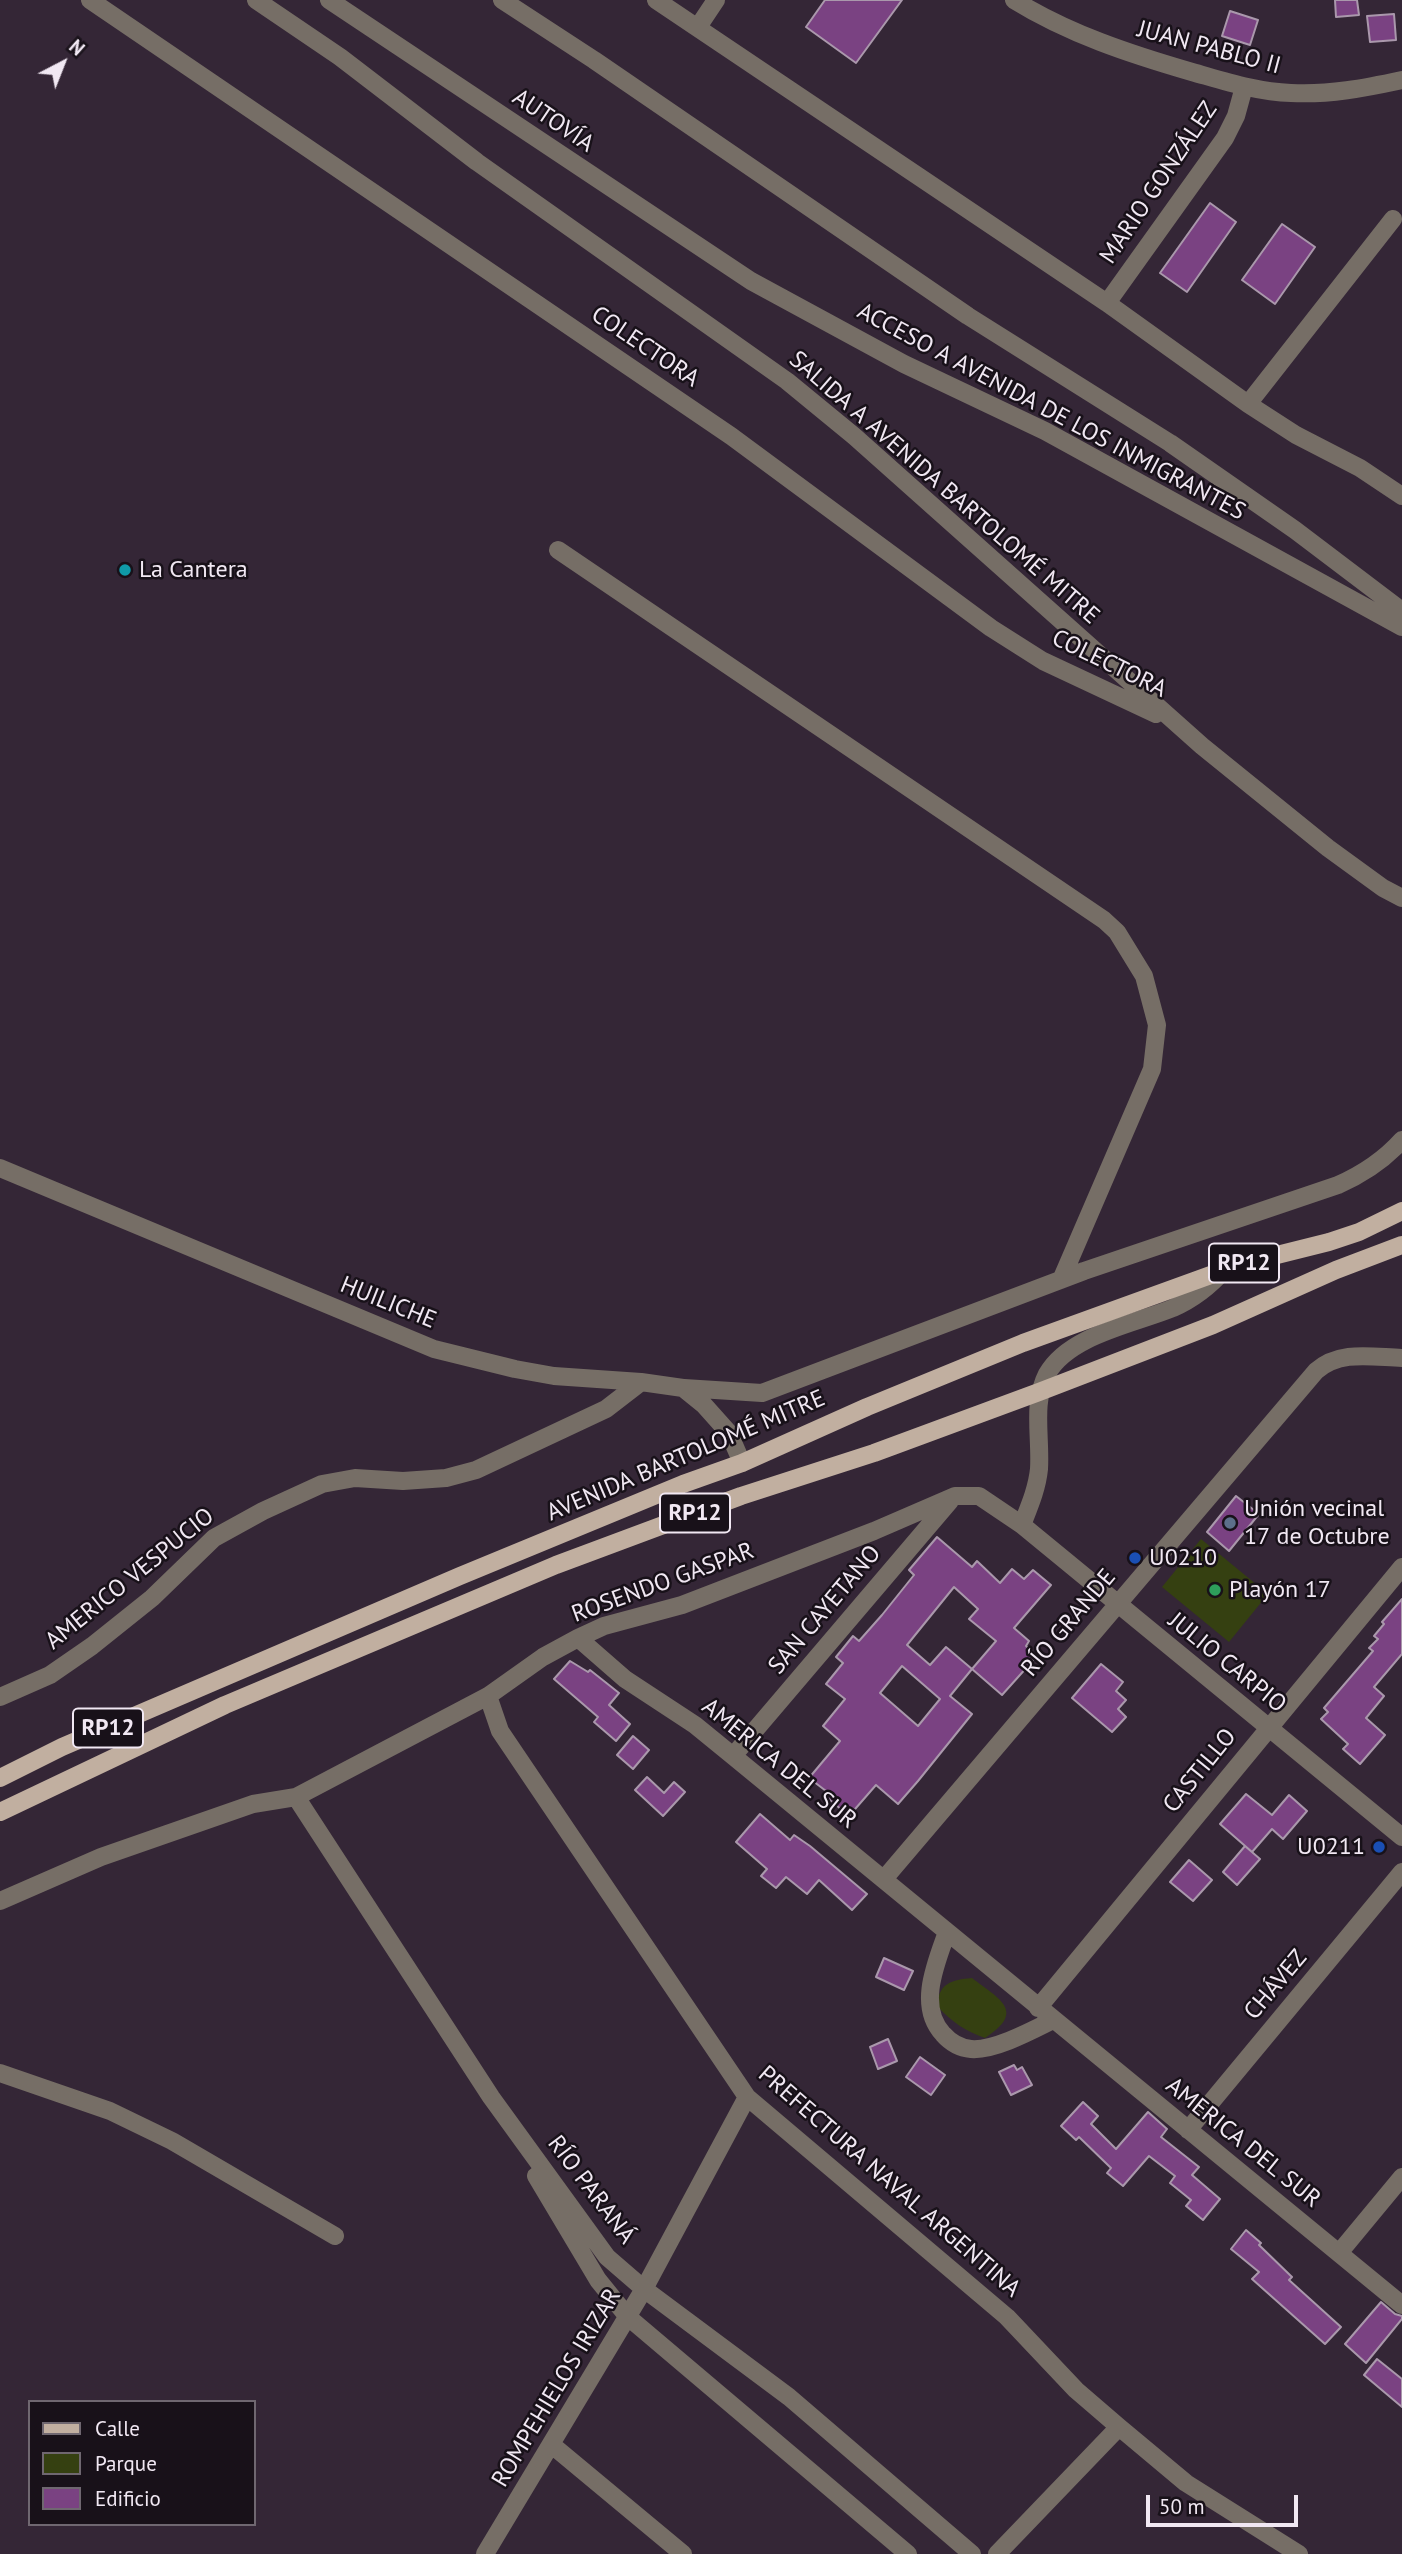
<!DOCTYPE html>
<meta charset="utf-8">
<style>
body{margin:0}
#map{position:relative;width:1402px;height:2554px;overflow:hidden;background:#342636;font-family:"PT Sans",sans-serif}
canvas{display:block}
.legend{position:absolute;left:28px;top:2400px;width:228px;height:126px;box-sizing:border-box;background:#181119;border:2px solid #6f6770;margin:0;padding:9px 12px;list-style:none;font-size:21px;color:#f1e8f3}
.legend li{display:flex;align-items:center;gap:14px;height:35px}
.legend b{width:35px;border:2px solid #6f6770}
.north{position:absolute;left:28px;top:28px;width:70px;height:70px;-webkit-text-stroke:5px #181119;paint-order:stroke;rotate:42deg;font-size:19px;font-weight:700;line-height:28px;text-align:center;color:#f1e8f3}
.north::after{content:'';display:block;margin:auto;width:24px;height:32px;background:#f1e8f3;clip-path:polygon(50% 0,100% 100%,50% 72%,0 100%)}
.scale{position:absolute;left:1146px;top:2495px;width:152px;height:32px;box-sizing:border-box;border:4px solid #f1e8f3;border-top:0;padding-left:9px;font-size:21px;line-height:24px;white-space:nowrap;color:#f1e8f3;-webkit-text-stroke:5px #181119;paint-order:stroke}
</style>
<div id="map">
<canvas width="1402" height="2554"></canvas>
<ul class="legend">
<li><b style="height:9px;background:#c1afa0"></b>Calle</li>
<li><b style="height:19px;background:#354011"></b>Parque</li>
<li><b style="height:19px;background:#7a4282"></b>Edificio</li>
</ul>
<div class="north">N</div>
<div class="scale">50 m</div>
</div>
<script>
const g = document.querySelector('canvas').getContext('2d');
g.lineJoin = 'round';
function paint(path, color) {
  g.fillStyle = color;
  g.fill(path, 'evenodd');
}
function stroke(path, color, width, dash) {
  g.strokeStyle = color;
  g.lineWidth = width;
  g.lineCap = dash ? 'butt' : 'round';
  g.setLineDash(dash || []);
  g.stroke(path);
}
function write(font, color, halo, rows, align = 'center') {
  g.font = font + ' "PT Sans",sans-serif';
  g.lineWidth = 5;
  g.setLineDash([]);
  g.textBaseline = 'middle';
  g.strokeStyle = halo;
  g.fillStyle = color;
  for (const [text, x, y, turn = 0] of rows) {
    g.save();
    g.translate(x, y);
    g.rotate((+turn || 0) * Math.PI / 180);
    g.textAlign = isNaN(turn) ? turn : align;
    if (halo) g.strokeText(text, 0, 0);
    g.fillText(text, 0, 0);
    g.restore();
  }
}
const green = new Path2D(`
 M1201 1539 1268 1594 1229 1642 1162 1587Z
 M972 1978C999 1999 1027 2011 985 2038 965 2031 952 2022 937 2006 939 1983 951 1980 972 1978Z`);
const building = new Path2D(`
 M825 0H902L856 63 806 27Z
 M1335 0H1357L1359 15 1336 17Z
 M1230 11 1258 20 1250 45 1222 36Z
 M1394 14 1396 40 1370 42 1367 16Z
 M1210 203 1236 222 1187 292 1160 273Z
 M1282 224 1315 247 1275 304 1242 280Z
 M1236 1496 1259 1514 1229 1551 1207 1532Z
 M937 1537 972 1567 977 1561 1000 1583 1012 1569 1024 1579 1033 1570 1051 1585 1014 1628 1029 1641 1026 1646 1037 1656 1002 1695 972 1669 950 1696 972 1714 918 1781 898 1804 876 1785 849 1816 823 1794 826 1791 809 1778 840 1741 823 1726 845 1699 826 1684 843 1663 836 1657 853 1636 859 1641 882 1615 914 1575 909 1570ZM954 1587 978 1609 969 1619 996 1641 972 1669 946 1647 930 1665 907 1645ZM902 1666 940 1699 918 1726 880 1693Z
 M1402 1599V1654L1374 1687 1384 1696 1366 1718 1385 1735 1360 1764 1343 1749 1348 1744 1321 1719 1328 1712 1324 1708 1373 1651 1369 1648 1378 1639 1374 1636 1384 1624 1382 1622Z
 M570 1661 588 1672 590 1670 619 1693 609 1705 630 1724 616 1741 594 1722 598 1717 554 1679Z
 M1101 1664 1123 1682 1116 1691 1126 1700 1118 1709 1126 1717 1112 1732 1072 1698Z
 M633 1736 649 1750 633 1769 617 1755Z
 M647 1777 664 1793 674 1782 685 1792 663 1816 635 1790Z
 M1246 1794 1272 1815 1289 1795 1307 1811 1283 1839 1272 1829 1252 1852 1220 1824Z
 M760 1814 790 1840 794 1835 810 1846 867 1894 852 1910 819 1880 807 1894 786 1877 776 1888 761 1876 767 1869 736 1842Z
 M1245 1846 1260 1859 1237 1885 1223 1872Z
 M1189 1860 1212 1880 1193 1901 1170 1882Z
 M884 1958 913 1971 904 1990 876 1977Z
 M888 2039 897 2061 878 2069 870 2047Z
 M920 2057 945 2075 931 2095 906 2077Z
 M1014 2065 1017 2070 1022 2067 1032 2085 1011 2095 999 2072Z
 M1083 2102 1098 2116 1091 2124 1116 2149 1148 2112 1167 2129 1161 2137 1199 2167 1192 2175 1220 2199 1203 2220 1186 2206 1191 2200 1170 2183 1175 2176 1149 2156 1123 2186 1107 2173 1111 2168 1079 2137 1076 2140 1061 2126Z
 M1246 2230 1261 2243 1259 2245 1292 2277 1289 2280 1341 2327 1325 2344 1252 2279 1259 2272 1231 2249Z
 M1381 2302 1395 2314 1402 2316V2319L1366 2363 1345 2344Z
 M1377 2359 1402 2379V2407L1364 2375Z`);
const minor = new Path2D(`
 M90 0 731 436 991 628 1043 661 1156 714
 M256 0 340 57 477 162 787 381 854 436 1202 746 1328 848 1383 888 1402 898
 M329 0 751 281 904 364 1045 431 1402 627
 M502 0 594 60 968 316 1170 443 1295 530 1402 611
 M656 0 1107 303 1248 404 1296 435 1360 468 1402 496
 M1014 0C1069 34 1130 54 1192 72 1224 81 1257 92 1291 93 1329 95 1365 88 1402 80
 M698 27 716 0
 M1107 303 1225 138 1236 116 1244 87
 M1248 404 1393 219
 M558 550 1104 920 1117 932 1144 976 1157 1025 1152 1069 1061 1280
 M0 1168 434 1349 515 1369 554 1376 641 1382 683 1388 704 1405 729 1433 742 1463
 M684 1388 762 1393 1084 1271 1338 1185C1363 1174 1384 1160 1402 1140
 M1022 1525C1029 1507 1037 1489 1039 1469 1041 1437 1032 1403 1047 1374 1069 1335 1134 1324 1173 1308 1193 1299 1210 1286 1224 1270
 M578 1638 625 1679 695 1725 733 1756 1402 2305
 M488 1696 500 1731 747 2097 1007 2317 1076 2390 1119 2427 1186 2483 1299 2554
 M0 1697 50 1675 92 1646 152 1598 214 1538 263 1511 322 1484 355 1478 403 1481 446 1478 476 1470 606 1409 641 1382
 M733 1756 950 1501
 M296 1797 491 2097 607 2257 644 2289 789 2397 972 2554
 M884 1879 1316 1371C1340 1350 1371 1357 1402 1358
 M0 1901 101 1857 253 1804 296 1797 488 1696 543 1657 578 1638 604 1626 682 1605 874 1531 955 1496H979L1022 1525 1402 1837
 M947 1932C936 1963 917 2006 943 2034 950 2042 960 2048 971 2049 994 2051 1033 2030 1053 2020
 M1038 2008 1402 1567
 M0 2073 110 2111 172 2141 335 2236
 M1188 2130 1402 1872
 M536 2176 598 2280 628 2317 908 2554
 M1339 2253 1402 2177
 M552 2445 683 2554
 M485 2554 644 2289 747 2097
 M997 2554 1119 2427`);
const major = new Path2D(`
 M0 1778 62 1747 460 1576 683 1484 742 1463 867 1407 1023 1343 1241 1264 1329 1242 1359 1232 1402 1211
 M0 1812 225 1705 556 1565 741 1496 874 1453 1039 1392 1213 1325 1336 1270 1402 1245`);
const markers = [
 [125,570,7,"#0f9aa8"],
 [1230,1523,7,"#5c6f8a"],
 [1135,1558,7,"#1a4fb4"],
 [1215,1590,7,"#2e9e5b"],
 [1379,1847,7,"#1a4fb4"]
];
const shields = [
 [1244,1263,70],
 [695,1513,70],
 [108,1728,70]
];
const shieldNames = [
 ["RP12",1244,1263],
 ["RP12",695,1513],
 ["RP12",108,1728]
];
const streetNames = [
 ["JUAN PABLO II",1209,48,15],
 ["AUTOVÍA",553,121,34],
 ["MARIO GONZÁLEZ",1159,183,-56],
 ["COLECTORA",645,347,34],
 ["ACCESO A AVENIDA DE LOS INMIGRANTES",1051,412,28],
 ["SALIDA A AVENIDA BARTOLOMÉ MITRE",944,488,41],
 ["COLECTORA",1109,664,26],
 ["HUILICHE",388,1303,22],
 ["AVENIDA BARTOLOMÉ MITRE",686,1456,-23],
 ["AMERICO VESPUCIO",130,1579,-39],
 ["ROSENDO GASPAR",663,1583,-20],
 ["SAN CAYETANO",825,1610,-50],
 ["RÍO GRANDE",1069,1623,-50],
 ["JULIO CARPIO",1227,1663,39],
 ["AMERICA DEL SUR",779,1764,39],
 ["CASTILLO",1200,1771,-51],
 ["CHÁVEZ",1276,1985,-50],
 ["AMERICA DEL SUR",1243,2143,39],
 ["PREFECTURA NAVAL ARGENTINA",889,2182,41],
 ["RÍO PARANÁ",591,2190,53],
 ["ROMPEHIELOS IRIZAR",557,2388,-59]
];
const poiNames = [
 ["La Cantera",139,570],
 ["Unión vecinal",1244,1509],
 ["17 de Octubre",1244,1537],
 ["U0210",1149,1558],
 ["Playón 17",1229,1590],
 ["U0211",1365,1847,"right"]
];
paint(green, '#354011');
paint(building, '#7a4282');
stroke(building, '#aa98ac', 2);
stroke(minor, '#766e66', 18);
stroke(major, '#c1afa0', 18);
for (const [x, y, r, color] of markers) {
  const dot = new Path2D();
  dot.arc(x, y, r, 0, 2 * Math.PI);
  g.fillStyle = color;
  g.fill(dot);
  stroke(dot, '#181119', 2.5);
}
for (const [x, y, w] of shields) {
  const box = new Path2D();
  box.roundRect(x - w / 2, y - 19.5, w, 39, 5);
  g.fillStyle = '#181119';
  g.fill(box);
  stroke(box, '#f1e8f3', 2);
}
write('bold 23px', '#f1e8f3', null, shieldNames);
write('24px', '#f1e8f3', '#181119', streetNames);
write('24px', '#f1e8f3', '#181119', poiNames, 'left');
</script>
